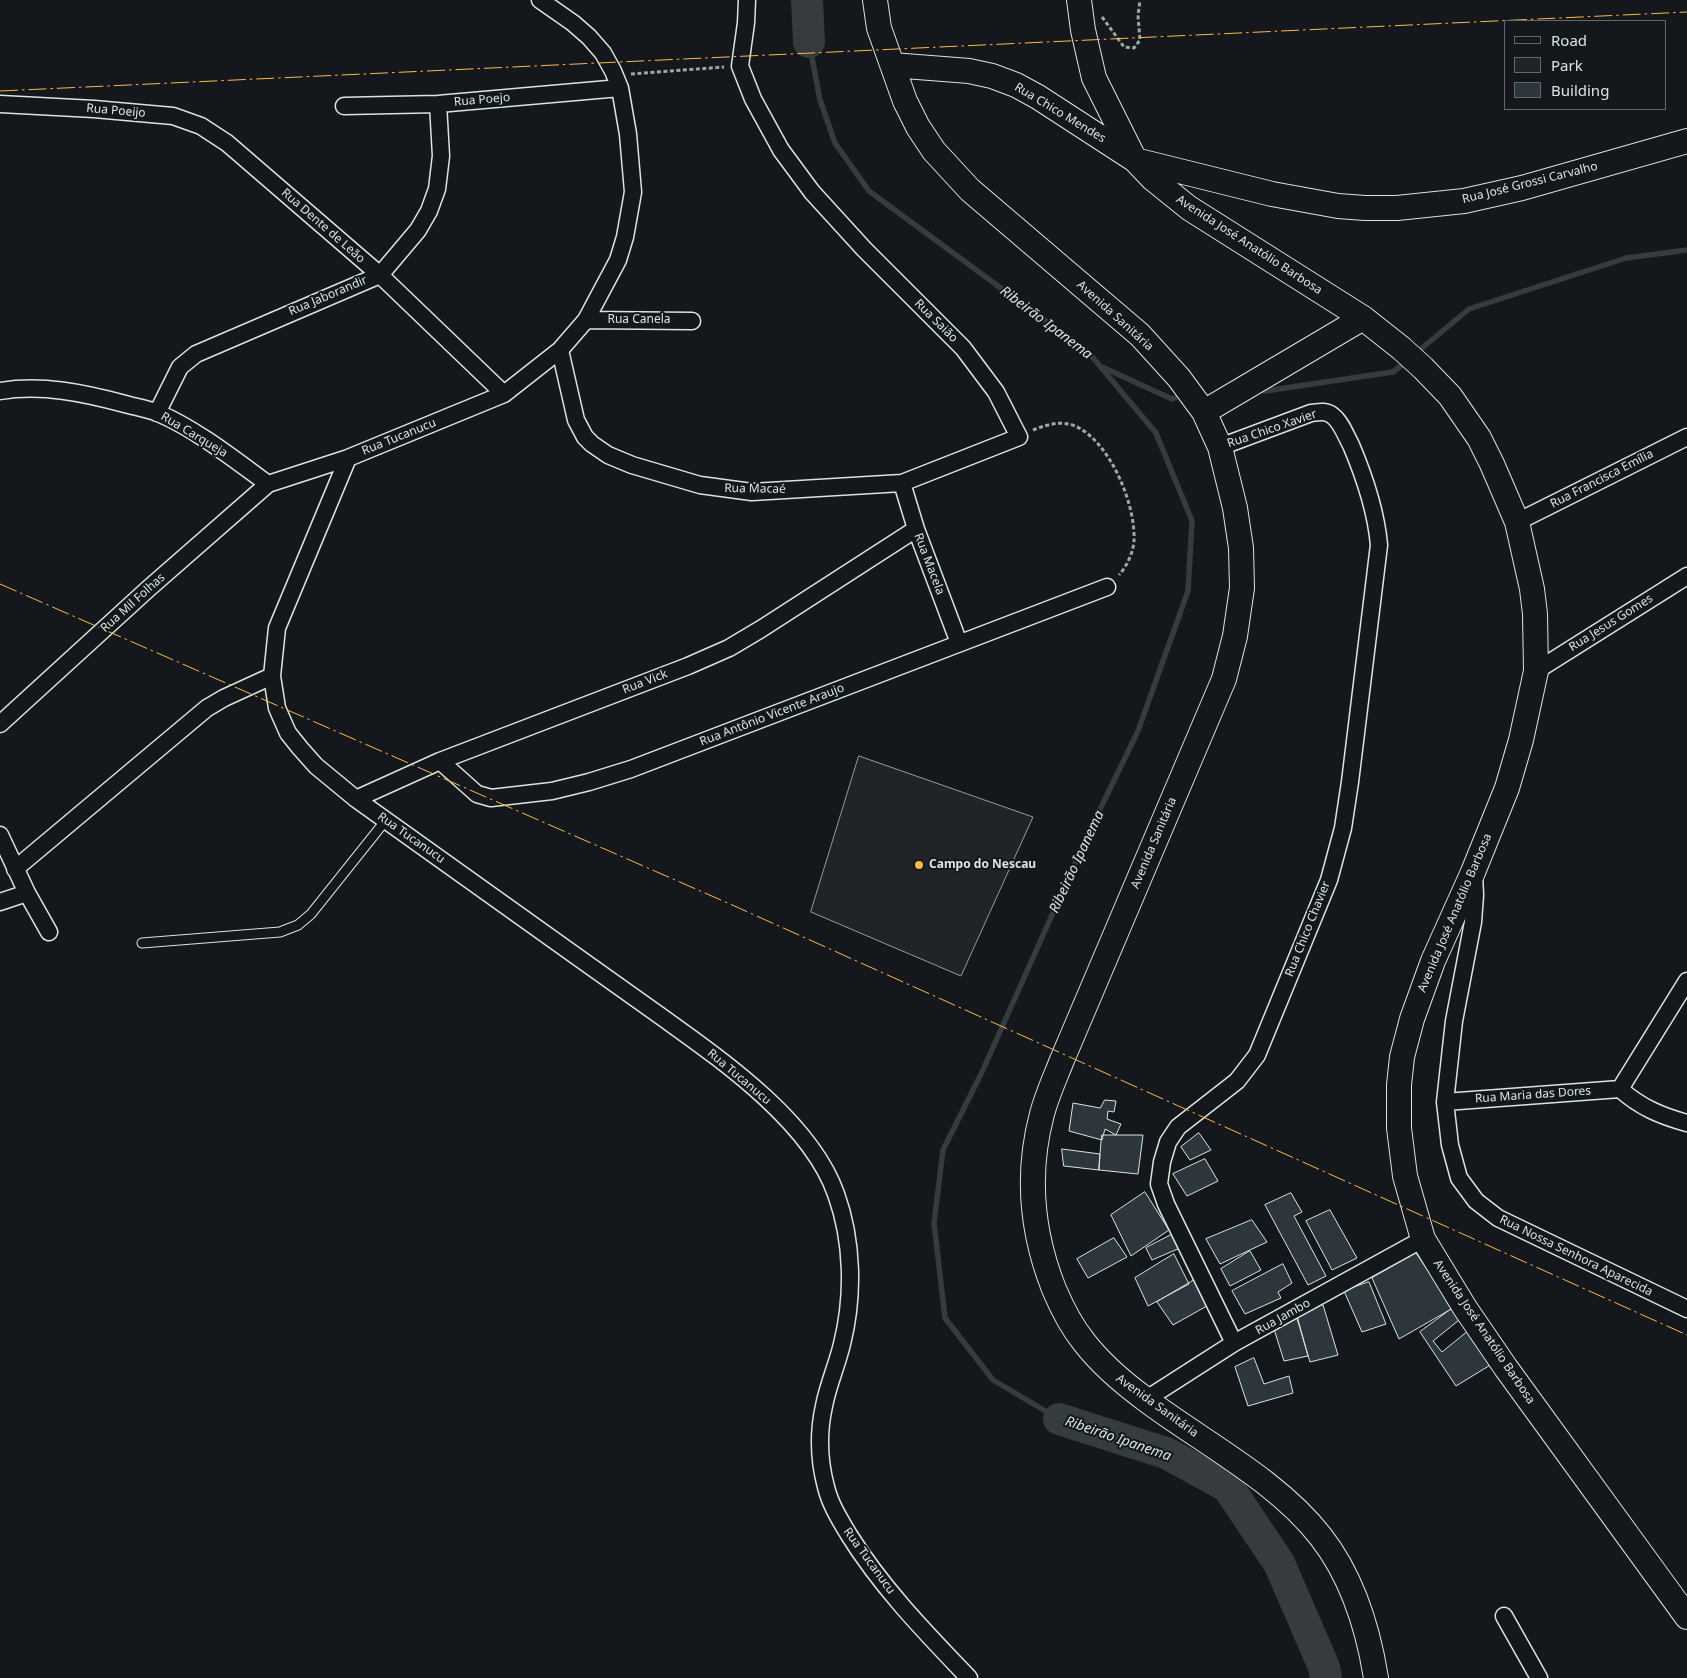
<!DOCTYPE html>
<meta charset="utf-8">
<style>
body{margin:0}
#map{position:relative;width:1687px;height:1678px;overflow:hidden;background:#14181c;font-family:"Noto Sans",sans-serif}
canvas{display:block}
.legend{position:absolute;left:1504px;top:20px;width:162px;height:90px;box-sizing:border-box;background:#14181c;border:1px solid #626a69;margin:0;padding:6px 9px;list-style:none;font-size:15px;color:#d8e6dc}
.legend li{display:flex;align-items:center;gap:10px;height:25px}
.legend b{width:25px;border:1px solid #626a69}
</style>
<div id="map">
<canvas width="1687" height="1678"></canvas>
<ul class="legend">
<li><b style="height:6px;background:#14181c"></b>Road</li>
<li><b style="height:14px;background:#202428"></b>Park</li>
<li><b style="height:14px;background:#2c363c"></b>Building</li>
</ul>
</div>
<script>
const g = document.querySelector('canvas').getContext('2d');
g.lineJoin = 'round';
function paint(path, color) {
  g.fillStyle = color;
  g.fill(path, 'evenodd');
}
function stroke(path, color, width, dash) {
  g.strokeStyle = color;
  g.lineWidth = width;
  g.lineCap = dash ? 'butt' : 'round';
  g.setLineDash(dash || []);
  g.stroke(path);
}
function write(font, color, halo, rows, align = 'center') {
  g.font = font + ' "Noto Sans",sans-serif';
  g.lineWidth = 4;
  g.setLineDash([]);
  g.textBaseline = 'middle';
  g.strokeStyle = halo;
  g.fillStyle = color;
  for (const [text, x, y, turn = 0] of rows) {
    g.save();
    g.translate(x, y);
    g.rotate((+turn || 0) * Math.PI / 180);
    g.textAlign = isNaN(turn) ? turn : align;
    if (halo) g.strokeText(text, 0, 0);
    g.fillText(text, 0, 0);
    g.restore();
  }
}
const green = new Path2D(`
 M859 756 1033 817 961 976 811 912Z`);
const stream = new Path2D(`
 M809 42 820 100 835 143 869 191 1089 353 1156 433 1192 521 1188 591 1138 731 1089 832 982 1072 943 1150 934 1223 945 1318 993 1380 1059 1419
 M1416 353 1469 309 1626 258 1687 250
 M1102 367 1172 399 1175 398
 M1265 391 1393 372 1407 361`);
const river = new Path2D(`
 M807 0 809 42
 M1059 1419 1166 1453 1228 1487 1279 1563 1324 1667 1326 1678`);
const building = new Path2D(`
 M1105 1100 1116 1101 1114 1112 1108 1111 1107 1119 1121 1124 1116 1135 1105 1129 1102 1140 1069 1131 1073 1103 1100 1108Z
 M1199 1133 1211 1150 1190 1160 1181 1147Z
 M1102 1135H1143L1138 1174 1099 1170Z
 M1062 1149 1100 1154 1099 1170 1064 1166Z
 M1205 1159 1218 1181 1187 1196 1173 1174Z
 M1145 1192 1169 1230 1131 1256 1111 1215Z
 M1291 1193 1302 1212 1294 1216 1326 1276 1308 1285 1265 1205Z
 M1330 1210 1357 1258 1332 1270 1306 1221Z
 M1252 1220 1267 1242 1220 1264 1206 1239Z
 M1173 1234 1180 1248 1152 1260 1146 1248Z
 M1114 1238 1127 1257 1088 1278 1077 1259Z
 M1250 1251 1261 1270 1230 1286 1221 1269Z
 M1416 1253 1453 1308 1399 1339 1372 1278Z
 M1174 1254 1189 1284 1148 1306 1135 1278Z
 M1283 1264 1292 1283 1278 1292 1281 1298 1245 1314 1232 1291Z
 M1196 1279 1214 1302 1173 1325 1157 1302Z
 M1369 1282 1386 1324 1362 1332 1344 1291Z
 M1323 1305 1338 1355 1310 1362 1296 1315Z
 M1453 1308 1459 1320 1433 1341 1442 1352 1469 1330 1492 1364 1456 1386 1420 1332Z
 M1297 1316 1308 1356 1284 1361 1274 1329Z
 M1254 1358 1264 1384 1289 1376 1293 1393 1248 1406 1235 1367Z`);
const path = new Path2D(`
 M1102 17 1124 47 1134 48 1140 40 1138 16 1140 0
 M631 74 724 67
 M1033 430C1046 425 1061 420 1075 426 1110 441 1136 505 1134 541 1133 553 1127 566 1119 575`);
const lane = new Path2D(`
 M142 943 280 932 298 925 311 914 386 820`);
const street = new Path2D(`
 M540 0 573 23 589 37 603 53 613 71 620 88 628 134 633 192 625 237 618 260 586 320 560 350 504 394 348 458 277 628 272 676 277 708 288 733 300 748 316 766 356 799C429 851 502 903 576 956 606 977 636 999 666 1020 726 1063 811 1123 836 1194 853 1241 854 1296 842 1344 837 1365 828 1385 824 1406 818 1433 819 1461 826 1487 830 1504 840 1520 849 1535 882 1588 926 1633 969 1678
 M0 104 94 109 173 116 201 126 227 143 380 275 504 394
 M344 106 438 104 620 88
 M586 320 692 321
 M560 350 576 420 585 437 592 444 608 455 632 465 700 485 752 492 902 483 1019 437 996 392 963 348 864 249 812 192 781 150 753 99 740 66 746 23 747 0
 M0 391C42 384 84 393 125 404 136 407 148 409 158 413 196 429 235 460 268 484L348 458
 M157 413 180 367 196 354 380 275 418 230 429 211 437 189 441 156 438 104
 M1220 447 1311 413C1319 412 1326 410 1333 416 1341 422 1346 436 1351 445 1365 478 1376 510 1379 545L1350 782 1343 828 1329 880 1257 1055 1237 1081 1178 1127 1168 1142 1162 1162 1159 1184 1166 1204 1234 1343
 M902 483 916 529 959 643
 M1517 522 1687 437
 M1536 671 1687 576
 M0 724 148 589 268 484
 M440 761 477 794 491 798 552 791 589 782 631 769 1107 587
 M356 799 440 761 688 666 729 648 761 629 916 529
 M0 835 27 893 49 932
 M15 869 207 708 224 698 272 676
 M1474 875 1475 895 1473 922 1454 1021 1445 1102 1450 1145 1459 1178 1476 1201 1498 1218 1687 1309
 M0 902 27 893
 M1620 1089 1687 981
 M1620 1089C1640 1107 1661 1116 1687 1123
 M1445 1102 1620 1089
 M1145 1400 1234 1343 1423 1239
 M1504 1616 1539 1678`);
const secondary = new Path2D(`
 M875 0 879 28 905 101 918 127 934 151 970 190 1140 335 1179 378 1204 412 1220 447 1235 508 1241 548 1242 588 1235 636 1224 679 1062 1060C1055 1078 1047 1095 1042 1114 1026 1174 1031 1231 1054 1289 1062 1308 1071 1326 1084 1342 1101 1364 1122 1382 1145 1399 1202 1442 1277 1480 1321 1537 1353 1578 1368 1628 1376 1678
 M1079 0 1083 30 1094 78 1135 160 1153 179 1189 208 1363 318 1401 348 1423 368 1450 396 1479 438 1492 464 1517 522 1532 589 1535 614 1536 671 1521 740 1507 788 1473 872 1433 961 1412 1019 1402 1057 1399 1085V1128L1405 1176 1423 1239 1465 1308 1506 1368 1687 1617
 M892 65 969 71 992 76 1016 85 1038 97 1135 160 1272 194 1338 206 1365 208H1397L1464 201 1522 188 1687 141
 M1204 412 1363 318`);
const power = new Path2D(`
 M0 91 1687 12
 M0 584 730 904 1687 1335`);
const markers = [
 [919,865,5,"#ffb74d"]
];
const streetNames = [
 ["Rua Poejo",482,100,-5],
 ["Rua Poeijo",116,111,5],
 ["Rua Chico Mendes",1060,113,31],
 ["Rua José Grossi Carvalho",1530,183,-14],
 ["Rua Dente de Leão",323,226,41],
 ["Avenida José Anatólio Barbosa",1249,245,33],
 ["Rua Jaborandir",328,296,-23],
 ["Avenida Sanitária",1115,316,42],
 ["Rua Canela",639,320],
 ["Rua Saião",936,321,45],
 ["Rua Chico Xavier",1272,429,-19],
 ["Rua Carqueja",194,435,31],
 ["Rua Tucanucu",399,437,-22],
 ["Rua Francisca Emília",1602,479,-27],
 ["Rua Macaé",755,489,1],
 ["Rua Macela",929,564,69],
 ["Rua Mil Folhas",133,603,-42],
 ["Rua Jesus Gomes",1611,623,-32],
 ["Rua Vick",645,682,-21],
 ["Rua Antônio Vicente Araujo",772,715,-21],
 ["Rua Tucanucu",411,838,35],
 ["Avenida Sanitária",1154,843,-67],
 ["Avenida José Anatólio Barbosa",1455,913,-67],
 ["Rua Chico Chavier",1308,929,-68],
 ["Rua Tucanucu",739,1077,40],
 ["Rua Maria das Dores",1533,1095,-4],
 ["Rua Nossa Senhora Aparecida",1576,1256,26],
 ["Rua Jambo",1283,1317,-29],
 ["Avenida José Anatólio Barbosa",1484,1332,56],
 ["Avenida Sanitária",1157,1406,36],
 ["Rua Tucanucu",869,1561,54]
];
const poiNames = [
 ["Campo do Nescau",929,865]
];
const waterNames = [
 ["Ribeirão Ipanema",1046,323,37],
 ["Ribeirão Ipanema",1077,862,-65],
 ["Ribeirão Ipanema",1118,1439,19]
];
paint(green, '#202428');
stroke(green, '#939e99', 1);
stroke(stream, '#363b3e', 5.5);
stroke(river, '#363b3e', 32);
paint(building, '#2c363c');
stroke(building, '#d8e6dc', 1);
stroke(lane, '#d8e6dc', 11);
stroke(street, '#d8e6dc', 19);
stroke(secondary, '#d8e6dc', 26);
stroke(path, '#9da8a2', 3, [4, 2.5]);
stroke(lane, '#14181c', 9);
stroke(street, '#14181c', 16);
stroke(secondary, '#14181c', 24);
stroke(power, '#ffb74d', 1, [18, 4, 2.5, 4]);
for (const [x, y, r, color] of markers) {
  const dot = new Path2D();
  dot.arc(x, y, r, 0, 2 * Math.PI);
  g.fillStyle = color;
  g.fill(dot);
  stroke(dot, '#14181c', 2);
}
write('12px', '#d8e6dc', '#14181c', streetNames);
write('bold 12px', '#d8e6dc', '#14181c', poiNames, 'left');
write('italic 14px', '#d8e6dc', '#14181c', waterNames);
</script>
